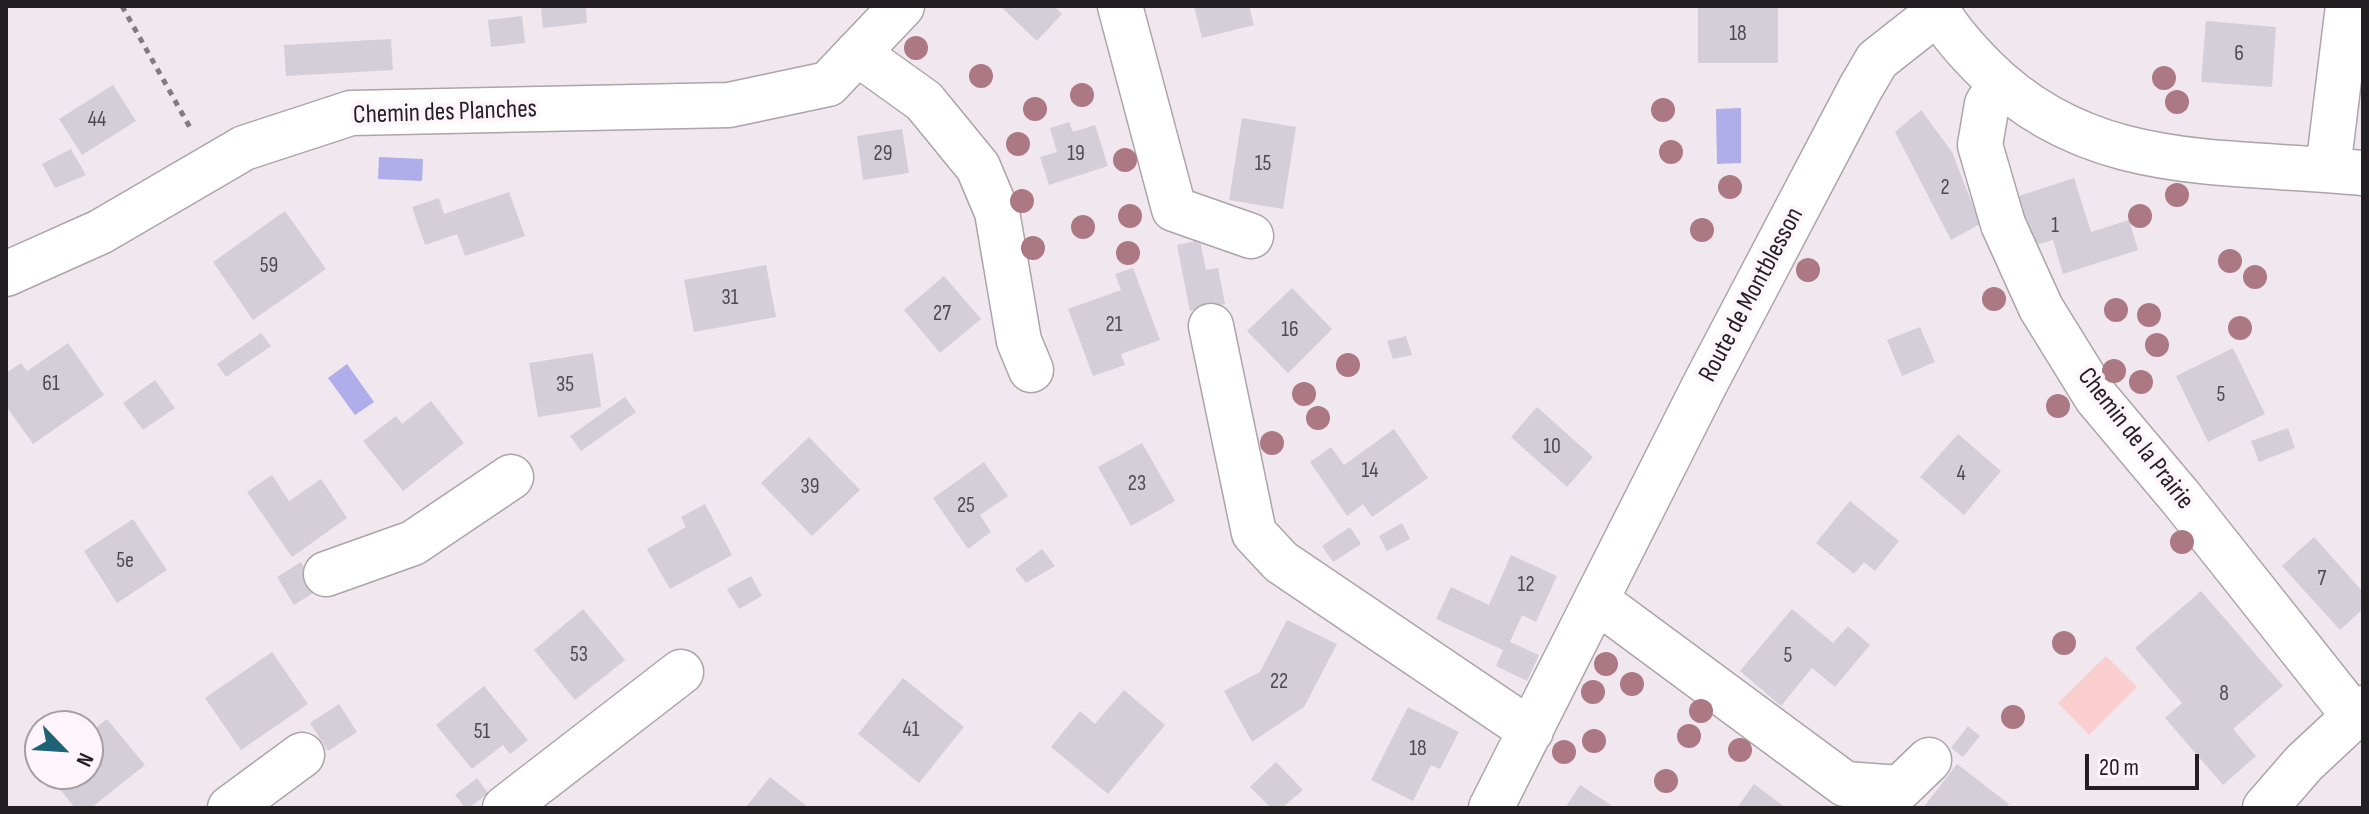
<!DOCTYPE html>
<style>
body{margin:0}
#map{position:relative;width:2369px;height:814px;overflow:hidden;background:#f1e7ef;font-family:"Sofia Sans Condensed",sans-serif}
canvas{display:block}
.frame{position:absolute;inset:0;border:8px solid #221e21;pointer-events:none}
.north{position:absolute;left:24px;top:710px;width:80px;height:80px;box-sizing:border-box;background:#fef4fc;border:2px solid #a69ea4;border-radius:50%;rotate:115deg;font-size:22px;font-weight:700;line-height:32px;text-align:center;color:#221e21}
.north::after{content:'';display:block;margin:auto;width:28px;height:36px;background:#1e6375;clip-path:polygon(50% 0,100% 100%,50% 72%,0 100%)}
.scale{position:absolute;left:2085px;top:754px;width:114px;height:36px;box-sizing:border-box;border:4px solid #221e21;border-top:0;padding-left:10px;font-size:24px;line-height:28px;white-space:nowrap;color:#221e21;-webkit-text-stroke:6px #fef4fc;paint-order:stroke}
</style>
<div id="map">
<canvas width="2369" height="814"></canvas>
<div class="frame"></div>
<div class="north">N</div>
<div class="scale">20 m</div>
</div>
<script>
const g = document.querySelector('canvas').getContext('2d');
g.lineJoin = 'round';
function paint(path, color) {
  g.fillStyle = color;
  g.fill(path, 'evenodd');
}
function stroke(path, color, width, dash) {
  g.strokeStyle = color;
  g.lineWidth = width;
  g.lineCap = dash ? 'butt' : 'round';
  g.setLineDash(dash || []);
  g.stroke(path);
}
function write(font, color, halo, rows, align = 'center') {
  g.font = font + ' "Sofia Sans Condensed",sans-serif';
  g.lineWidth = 8;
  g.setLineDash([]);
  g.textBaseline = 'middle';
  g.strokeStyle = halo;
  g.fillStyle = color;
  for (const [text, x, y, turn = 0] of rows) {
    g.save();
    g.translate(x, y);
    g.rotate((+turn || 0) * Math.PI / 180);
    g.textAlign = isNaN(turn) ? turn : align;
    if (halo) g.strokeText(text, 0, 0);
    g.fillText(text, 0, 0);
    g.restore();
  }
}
const green = new Path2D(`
 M2106 656 2137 687 2089 735 2058 703Z`);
const water = new Path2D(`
 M1741 108V163L1717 164 1716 109Z
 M379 157 423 159 422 181 378 179Z
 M347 364 374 402 355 415 328 378Z`);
const building = new Path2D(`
 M541 6H586L587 23 543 28Z
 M1000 6H1054L1062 14 1037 41Z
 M1194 6H1249L1254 25 1202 38Z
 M1698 6H1778V63H1698Z
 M522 16 525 43 491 47 488 20Z
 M2206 21 2276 27 2272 87 2201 82Z
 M391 39 393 70 286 76 284 45Z
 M113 85 136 121 82 155 59 119Z
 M1921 110 1952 152 1980 224 1951 240 1895 132Z
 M1242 118 1296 127 1283 209 1229 200Z
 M1069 122 1073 132 1095 125 1108 166 1049 185 1040 157 1057 152 1050 128Z
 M902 129 909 173 863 180 857 136Z
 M71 149 86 175 55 188 42 164Z
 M2074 178 2091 232 2129 220 2138 250 2063 274 2053 240 2028 247 2013 198Z
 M509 192 525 236 465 256 457 234 425 245 412 207 439 198 444 214Z
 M285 211 326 269 253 320 213 262Z
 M1200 240 1206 270 1218 268 1225 304 1190 311 1177 245Z
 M766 265 776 317 694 332 684 280Z
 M1133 268 1160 340 1121 354 1125 365 1093 376 1068 309 1121 290 1115 274Z
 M944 276 981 319 940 353 904 310Z
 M1292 288 1332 329 1288 373 1247 331Z
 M1920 327 1935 362 1902 376 1887 340Z
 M261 333 271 346 226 377 217 364Z
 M1406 336 1412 355 1393 359 1387 341Z
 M68 343 104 395 33 444 6 406V373L21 363 27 371Z
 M2233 348 2265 414 2208 442 2176 376Z
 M593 353 601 407 538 417 529 363Z
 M155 380 175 408 143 430 123 403Z
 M625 397 636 412 581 451 570 436Z
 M431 401 464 443 403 491 363 441 396 416 402 424Z
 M1537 407 1593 457 1567 487 1511 437Z
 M2288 428 2295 448 2259 462 2251 441Z
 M1394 429 1428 478 1372 517 1363 504 1347 516 1310 462 1331 447 1344 465Z
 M1958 434 2001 471 1964 515 1920 477Z
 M809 437 860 490 812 536 761 483Z
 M1142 443 1175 501 1131 526 1098 467Z
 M984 462 1008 496 980 515 991 532 968 549 933 498Z
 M272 475 289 501 321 479 347 518 292 557 247 492Z
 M1850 501 1899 541 1875 571 1864 562 1854 574 1816 543Z
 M705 504 732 555 670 589 647 549 686 527 681 517Z
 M133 519 167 570 117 603 84 551Z
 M1402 523 1410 539 1387 551 1379 536Z
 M1350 527 1361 544 1333 562 1322 546Z
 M2314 537 2363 592V609L2340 630 2282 566Z
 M1042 549 1055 566 1026 583 1015 569Z
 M1511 555 1557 576 1536 622 1522 615 1510 642 1539 655 1527 681 1496 666 1503 650 1436 619 1451 587 1489 605Z
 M301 562 318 590 294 605 277 577Z
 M751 576 762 596 739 609 727 589Z
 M2201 591 2283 686 2233 729 2256 756 2223 785 2165 718 2182 703 2135 648Z
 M583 609 625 660 575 700 534 650Z
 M1792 609 1833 643 1848 626 1870 645 1835 687 1812 668 1781 706 1740 671Z
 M1287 620 1337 644 1304 707 1252 742 1224 691 1260 672Z
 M272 652 308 704 241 750 205 698Z
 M903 678 964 727 919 783 858 734Z
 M484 686 528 740 510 754 503 745 472 769 436 725Z
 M1124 690 1165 725 1108 794 1051 747 1080 711 1095 724Z
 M339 704 357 732 328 751 310 723Z
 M1408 707 1459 732 1440 769 1431 765 1413 801 1371 780Z
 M107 719 145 765 91 808H75L48 774H88V734Z
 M1968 726 1980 736 1963 757 1951 748Z
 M1276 762 1303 790 1282 808H1271L1250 787Z
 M1957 764 2009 804 2006 808H1923Z
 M770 777 809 808H745Z
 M477 778 488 793 469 808H465L455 795Z
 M1754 784 1786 808H1737Z
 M1580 785 1611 805 1608 808H1565Z`);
const path = new Path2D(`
 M122 6 192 131`);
const minor = new Path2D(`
 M1120 6 1174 209 1251 236
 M1935 6C1947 29 1966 50 1984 68 2091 176 2225 159 2363 173
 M857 53 924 101 978 167 997 212 1019 341 1031 370
 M2000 84 1987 104 1980 145 2003 224 2041 308 2096 397 2181 498 2354 716
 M2328 169 2348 6
 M6 274 100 232 244 148 351 113 729 105 828 84 902 6
 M1211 326 1254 533 1281 562 1531 731
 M326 574 413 543 511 477
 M1596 600 1845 784 1900 788 1929 760
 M230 808 302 755
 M505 808 681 672
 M1491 808 1705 384 1860 89 1877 60 1938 12
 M2265 808 2304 763 2363 708`);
const trees = [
 [916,48],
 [981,76],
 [2164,78],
 [1082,95],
 [2177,102],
 [1035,109],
 [1663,110],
 [1018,144],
 [1671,152],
 [1125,160],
 [1730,187],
 [2177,195],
 [1022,201],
 [1130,216],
 [2140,216],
 [1083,227],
 [1702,230],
 [1033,248],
 [1128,253],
 [2230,261],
 [1808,270],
 [2255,277],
 [1994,299],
 [2116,310],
 [2149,315],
 [2240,328],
 [2157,345],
 [1348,365],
 [2114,371],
 [2141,382],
 [1304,394],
 [2058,406],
 [1318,418],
 [1272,443],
 [2182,542],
 [2064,643],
 [1606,664],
 [1632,684],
 [1593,692],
 [1701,711],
 [2013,717],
 [1689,736],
 [1594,741],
 [1740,750],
 [1564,752],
 [1666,781]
];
const numberNames = [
 ["18",1738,34],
 ["6",2239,54],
 ["44",97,120],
 ["29",883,154],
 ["19",1076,154],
 ["15",1263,164],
 ["2",1945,188],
 ["1",2055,226],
 ["59",269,266],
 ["31",730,298],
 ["27",942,314],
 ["21",1114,325],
 ["16",1290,330],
 ["61",51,384],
 ["35",565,385],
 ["5",2221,395],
 ["10",1552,447],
 ["14",1370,471],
 ["4",1961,474],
 ["23",1137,484],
 ["39",810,487],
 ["25",966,506],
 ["5e",125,561],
 ["7",2322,579],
 ["12",1526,585],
 ["53",579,655],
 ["5",1788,656],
 ["22",1279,682],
 ["8",2224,694],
 ["41",911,730],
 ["51",482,732],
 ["18",1418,749]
];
const streetNames = [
 ["Chemin des Planches",445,113,-2],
 ["Route de Montblesson",1752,295,-62],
 ["Chemin de la Prairie",2135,439,52]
];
paint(green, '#facecf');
paint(water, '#afadea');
paint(building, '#d3ced8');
stroke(minor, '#ada3ab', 47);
stroke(path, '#827b81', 5, [6, 6]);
stroke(minor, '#fff', 44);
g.fillStyle = '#ab7883';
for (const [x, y] of trees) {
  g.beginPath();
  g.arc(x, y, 12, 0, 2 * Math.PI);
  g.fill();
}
write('22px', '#4e4a4f', null, numberNames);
write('26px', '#221e21', '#fef4fc', streetNames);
</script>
